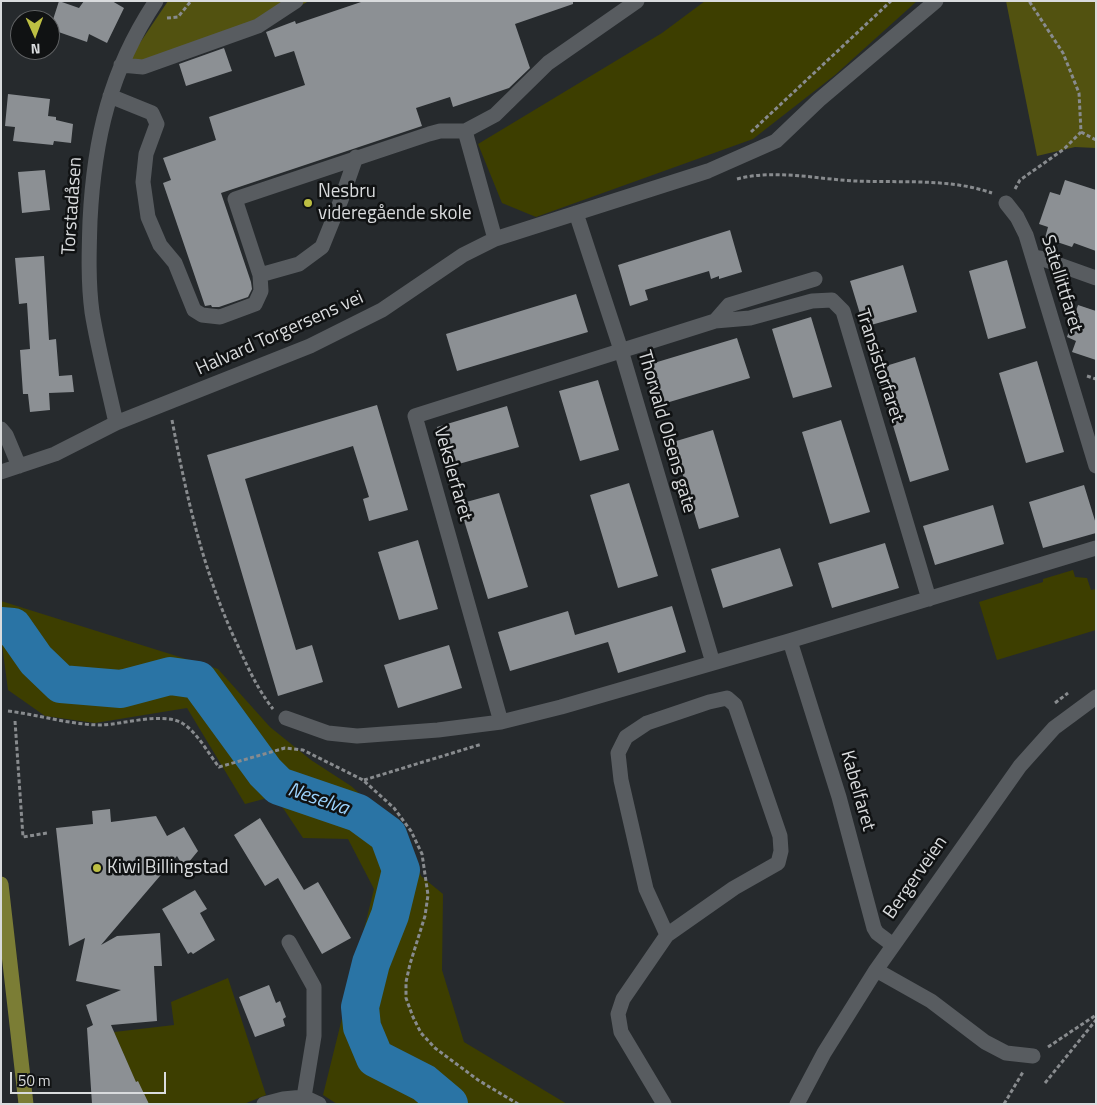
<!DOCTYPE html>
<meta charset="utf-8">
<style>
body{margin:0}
#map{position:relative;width:1097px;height:1105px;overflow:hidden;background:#262a2d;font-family:"Titillium Web",sans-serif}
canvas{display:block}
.frame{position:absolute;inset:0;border:2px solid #d9dbdd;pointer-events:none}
.north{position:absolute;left:10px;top:10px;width:50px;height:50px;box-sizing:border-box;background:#101213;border:1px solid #606264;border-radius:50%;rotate:178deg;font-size:14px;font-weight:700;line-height:20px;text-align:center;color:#d9dbdd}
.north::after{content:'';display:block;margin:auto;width:18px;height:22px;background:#bdbf43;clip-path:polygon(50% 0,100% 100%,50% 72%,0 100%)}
.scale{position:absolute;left:10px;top:1072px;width:156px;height:22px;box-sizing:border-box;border:2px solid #d9dbdd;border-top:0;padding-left:6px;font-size:15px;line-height:18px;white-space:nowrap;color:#d9dbdd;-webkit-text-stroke:4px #101213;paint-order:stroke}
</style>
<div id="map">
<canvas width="1097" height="1105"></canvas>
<div class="frame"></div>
<div class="north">N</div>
<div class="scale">50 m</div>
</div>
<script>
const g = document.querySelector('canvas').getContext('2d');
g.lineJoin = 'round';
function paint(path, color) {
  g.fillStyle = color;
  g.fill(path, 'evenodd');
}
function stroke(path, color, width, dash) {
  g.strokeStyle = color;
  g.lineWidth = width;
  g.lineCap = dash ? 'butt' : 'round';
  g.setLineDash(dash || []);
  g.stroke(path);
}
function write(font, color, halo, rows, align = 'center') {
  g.font = font + ' "Titillium Web",sans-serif';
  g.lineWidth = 5;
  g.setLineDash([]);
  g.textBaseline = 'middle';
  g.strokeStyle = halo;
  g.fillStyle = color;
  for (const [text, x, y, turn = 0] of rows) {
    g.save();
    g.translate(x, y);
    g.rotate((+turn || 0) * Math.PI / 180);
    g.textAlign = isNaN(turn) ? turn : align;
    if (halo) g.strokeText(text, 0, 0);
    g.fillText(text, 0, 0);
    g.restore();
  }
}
const green = new Path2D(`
 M705 1H917L835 75 753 139 536 217 502 203 478 144 662 33Z
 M1073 570 1075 577 1087 578 1091 590 1096 589V630L997 660 979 602 1043 582V579Z
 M1 601 218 669 270 727 311 760 351 786 406 835 421 876 443 894 442 970 464 1042 567 1104H337L323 1095 374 889 348 839 303 838 275 796 245 804 187 708 95 723 45 716 8 690 1 637Z
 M228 978 266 1095 244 1104H145L114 1032 174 1025 171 1002Z`);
const forest = new Path2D(`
 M168 1H309L258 28 121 71Z
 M1006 1H1096V148L1075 147 1037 156Z`);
const river = new Path2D(`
 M1 626 13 627 36 660 61 684 121 689 170 676 198 680 265 772 279 786 358 813 388 835 401 870 390 915 371 963 360 1007 362 1027 375 1058 424 1083 449 1104`);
const building = new Path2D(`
 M59 1 79 8 84 1H112L124 8 107 43 89 34 87 42 50 29Z
 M364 1H573V4L515 24 530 68 509 88 453 107 450 97 416 108 422 126 221 193 251 282 252 289 248 297 219 307H212L211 305 205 306 163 183 171 180 163 158 216 140 209 117 305 85 294 51 275 57 266 32 295 21 296 24Z
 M224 48 232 71 186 86 179 64Z
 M8 94 50 99 48 116 56 117V120L73 124 71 143 54 141 53 145 13 141 15 127 5 126Z
 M45 170 50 210 22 213 18 172Z
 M1065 180 1096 190V251L1074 243 1072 247 1045 238 1048 227 1039 224 1050 192 1060 195Z
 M730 230 742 272 719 279V276L711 279 709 271 645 290 648 300 630 306 618 265Z
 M44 256 49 340 56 339 59 376 72 375 74 392 49 393 50 410 30 412 28 394H23L20 350 30 349 27 303 19 304 15 258Z
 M1007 260 1026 328 988 339 969 271Z
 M903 265 917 312 864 327 850 281Z
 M576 294 588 332 457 371 446 334Z
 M1078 305 1096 311V360L1072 352 1076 341 1067 337Z
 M811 317 832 387 793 398 772 329Z
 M737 338 750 378 656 406 644 366Z
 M915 357 949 470 910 482 876 369Z
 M1037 361 1064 452 1026 463 999 373Z
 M598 380 619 450 580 461 559 391Z
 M377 405 408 510 369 521 363 499 369 497 353 446 245 479 296 650 312 645 323 682 278 696 207 455Z
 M507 406 519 447 448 467 437 427Z
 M841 420 870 512 830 524 802 432Z
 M713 430 739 517 699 529 673 442Z
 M629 483 658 576 618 588 590 495Z
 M1084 485 1096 524V533L1043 548 1029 502Z
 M499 493 528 587 488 599 459 504Z
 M993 505 1004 544 935 565 923 526Z
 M418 540 438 609 399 620 378 552Z
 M885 543 899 588 832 608 818 563Z
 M780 548 793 586 723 608 711 569Z
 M672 606 686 652 618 673 608 642 510 671 498 632 568 611 575 635Z
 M449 645 462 688 398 708 384 665Z
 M110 809 111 822 156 816 167 836 184 827 198 851 184 868 177 856 101 945 117 936 160 933 162 966H154L157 1021 111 1025 136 1082 138 1081 149 1104H92L87 1028 93 1025 86 1005 121 990 76 981 85 938 69 946 56 828 93 824 92 811Z
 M260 818 304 890 318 882 351 938 322 954 278 878 265 886 234 835Z
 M195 890 207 909 200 913 215 940 193 954 191 952 188 954 162 909Z
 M269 985 276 1003 280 1001 286 1017 283 1019 285 1026 255 1037 239 997Z`);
const path = new Path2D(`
 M167 18 178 17 191 1
 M751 132 891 1
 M1081 132 1096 140
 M737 179C775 169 816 179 855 181 900 183 949 178 992 193
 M1015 189 1020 180 1064 149 1081 132 1079 93 1063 53 1029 1
 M1087 376 1096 379
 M172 420C187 499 203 572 238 646 249 670 257 688 273 709
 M1055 703 1068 693
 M8 711C40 715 70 725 102 725 124 724 163 712 182 723 197 732 208 753 219 767L285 748 303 750 363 780 394 808 411 831 422 854 428 895 425 916 410 964 406 982V998L413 1017 421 1033 435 1048 478 1080 518 1104
 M15 721 23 837 47 833
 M364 780 482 744
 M889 916 921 872
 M1048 1047 1096 1015
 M1045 1083 1096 1020
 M1004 1104 1023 1072`);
const minor = new Path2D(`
 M121 65 143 67 258 26 296 1
 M110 96 152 113 157 124 146 154 143 182 148 217 160 245 175 263 194 310 202 315 220 317 255 304 261 291 260 275 235 199 429 134 440 131H465
 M1006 203 1017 217 1026 235 1096 466
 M576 213 621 350 713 663
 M495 239 465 131 495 115 548 63 637 1
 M1034 259 1040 258 1096 278
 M260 275 299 264 322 247 341 200 356 157
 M715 321 729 305 815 279
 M116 423C108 386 98 349 92 312 88 282 89 251 90 221 94 139 110 70 156 1
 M1 429 6 435 19 466
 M1 472 55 454 116 423 310 346 382 310 463 255 495 239 708 171 776 141 819 100 936 1
 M790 641 839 797 874 928 877 933 893 945
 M286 718 328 733 357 736 438 730 501 722 561 707 789 641 1096 548
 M501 722 415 416 715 321 750 318 812 301 832 300 843 311 929 599
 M289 942 314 987V1036L304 1097
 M876 970 931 1001 985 1042 1006 1053 1033 1056
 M264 1104 283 1099 304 1097 319 1104
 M664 1104 621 1032 618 1014 623 999 667 935 734 888 778 863 781 851 780 836 735 705 727 698 709 702 647 723 626 737 618 753 621 780 646 889 667 935
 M797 1104 824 1053 876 970 1020 766 1054 728 1096 697`);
const major = new Path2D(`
 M1 884 26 1104`);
const markers = [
 [308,203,5,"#bdbf43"],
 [97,868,5,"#bdbf43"]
];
const poiNames = [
 ["Nesbru",318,192],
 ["videregående skole",318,214],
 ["Kiwi Billingstad",107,868]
];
const streetNames = [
 ["Torstadåsen",73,206,-86],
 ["Satellittfaret",1061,284,73],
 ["Halvard Torgersens vei",280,334,-24],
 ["Transistorfaret",879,366,72],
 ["Thorvald Olsens gate",666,432,74],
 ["Vekslerfaret",452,474,74],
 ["Kabelfaret",857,791,74],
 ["Bergerveien",916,878,-55]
];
const waterNames = [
 ["Neselva",318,800,19]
];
paint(green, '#3d3e00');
paint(forest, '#525210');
stroke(river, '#2a74a5', 38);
paint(building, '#8c9094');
stroke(path, '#888b8e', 3, [4, 2.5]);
stroke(minor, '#585c60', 15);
stroke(major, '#7b7d35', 15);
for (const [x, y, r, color] of markers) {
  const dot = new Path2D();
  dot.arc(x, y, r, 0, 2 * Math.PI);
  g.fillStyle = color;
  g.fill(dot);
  stroke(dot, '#101213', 2);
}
write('19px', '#d9dbdd', '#101213', poiNames, 'left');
write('19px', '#d9dbdd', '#101213', streetNames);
write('italic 20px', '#9bd1fb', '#101213', waterNames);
</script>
